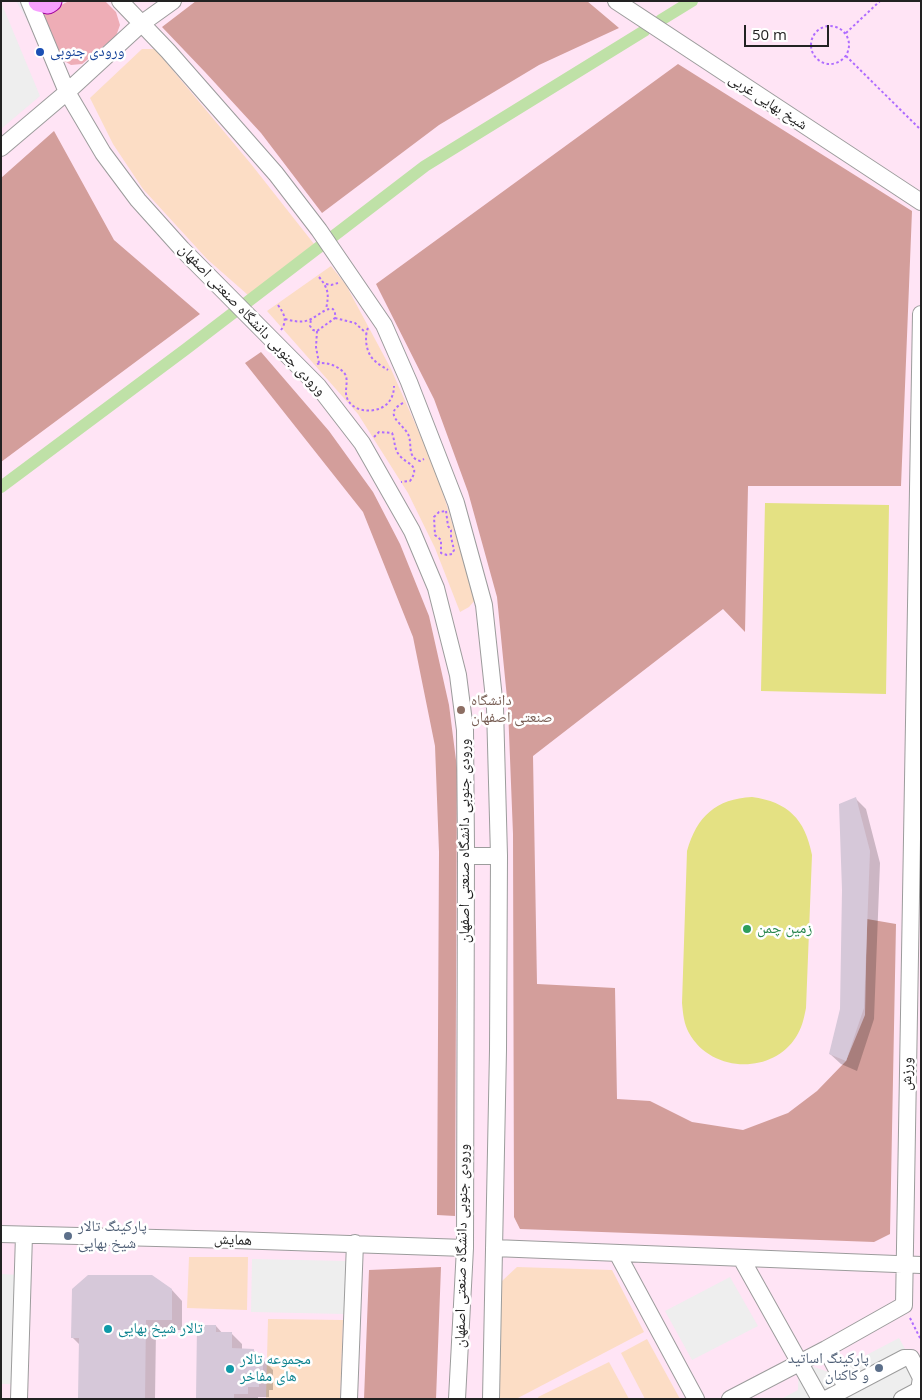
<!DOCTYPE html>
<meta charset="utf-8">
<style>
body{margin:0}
#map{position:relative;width:922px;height:1400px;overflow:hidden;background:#f2e8f2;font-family:"Open Sans",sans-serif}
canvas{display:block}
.frame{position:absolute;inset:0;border:2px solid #222;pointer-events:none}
.scale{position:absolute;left:744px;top:25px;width:85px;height:22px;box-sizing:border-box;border:2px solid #222;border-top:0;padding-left:6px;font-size:15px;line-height:18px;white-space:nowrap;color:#222;-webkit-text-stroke:4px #fff;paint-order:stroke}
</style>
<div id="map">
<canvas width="922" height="1400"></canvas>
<div class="frame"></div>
<div class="scale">50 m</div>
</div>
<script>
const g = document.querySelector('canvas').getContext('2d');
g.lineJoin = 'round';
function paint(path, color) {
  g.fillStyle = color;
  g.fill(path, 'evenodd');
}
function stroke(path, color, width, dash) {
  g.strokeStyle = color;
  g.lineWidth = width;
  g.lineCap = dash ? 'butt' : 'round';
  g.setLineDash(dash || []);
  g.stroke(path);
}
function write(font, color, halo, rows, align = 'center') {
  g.font = font + ' "Open Sans","Noto Naskh Arabic",sans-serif';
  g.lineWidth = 5;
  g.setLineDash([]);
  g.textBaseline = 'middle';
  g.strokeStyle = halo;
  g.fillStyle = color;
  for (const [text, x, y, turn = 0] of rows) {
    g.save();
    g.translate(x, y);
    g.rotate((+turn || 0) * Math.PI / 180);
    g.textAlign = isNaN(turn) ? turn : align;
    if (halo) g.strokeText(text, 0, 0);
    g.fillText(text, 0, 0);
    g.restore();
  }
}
const education = new Path2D(`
 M1 1H16L28 22 67 1H921V1399H1Z`);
const grass = new Path2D(`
 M69 1H105L116 12 120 25 116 36 82 64 71 65 61 59 39 10H51Z`);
const forest = new Path2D(`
 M196 1H587L619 28 539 65 439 125 322 213 261 133 205 72 162 27Z
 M678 64 912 211 901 486H748L745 632 723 609 533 756 537 984 615 988 617 1099 650 1101 692 1122 743 1130 788 1113 817 1091 846 1061 865 1015 867 919 896 924 890 1234 874 1242 520 1229 514 1217 513 834 508 708 497 597 468 492 434 399 376 284Z
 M54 131 114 240 200 314 1 462V178Z
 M261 352 329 431 373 492 400 544 429 616 449 705 457 768 455 1216 437 1215 439 852 435 746 413 637 363 512 245 363Z
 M441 1267 436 1399H364L369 1270Z`);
const park = new Path2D(`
 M142 49H155L251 164 314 244 248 295 207 259 143 189 113 144 90 98Z
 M331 266 346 285 391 369 437 473 475 600 469 607 460 612 435 548 408 493 358 414 267 311Z
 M189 1257H248L247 1310 187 1308Z
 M517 1267 612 1270 644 1332 516 1399H497L502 1281Z
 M268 1319 343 1320 340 1399H266Z
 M647 1339 680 1399H645L621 1353Z
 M609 1362 629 1399H539L538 1397Z`);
const pitch = new Path2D(`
 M765 503 889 505 886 694 761 691Z
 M752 797C788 802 805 819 812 855L806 1008C804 1018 802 1028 796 1037 772 1075 711 1073 689 1033 684 1024 683 1014 682 1003L687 851C697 816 716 799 752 797Z`);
const parking = new Path2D(`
 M1 2 40 96 1 129Z
 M252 1259 346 1261 345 1314 251 1312Z
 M1 1274 20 1275 17 1384H1Z
 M730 1277 758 1326 692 1360 665 1311Z
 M899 1338 921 1378 909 1399H781L798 1390 799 1362 832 1373Z`);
const shadow = new Path2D(`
 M856 799 866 809 880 863 874 1019 857 1071 841 1064 830 1054 842 1009 843 890Z
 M172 1290 182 1301V1330H156L155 1399H80L81 1346 72 1337Z
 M216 1326 223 1334H232L242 1344V1350H253L273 1370V1390H269V1397H258V1399H197Z`);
const canal = new Path2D(`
 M661 20 692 1
 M1 487 186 349 425 166 644 31`);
const building = new Path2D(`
 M856 797 870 851 864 1008 846 1061 829 1054 840 1009 842 890 839 804Z
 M88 1275H152L172 1289V1320H146L145 1399H78L79 1338H71L72 1289Z
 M197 1325H216V1332H232V1348L254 1349V1359H263V1380H259V1387H248V1394H234V1399H196Z`);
const path = new Path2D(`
 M811 45a19 19 0 1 1 38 0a19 19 0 1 1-38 0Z
 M846 33 880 1
 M846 56 921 130
 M319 277C329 289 329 295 326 309
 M326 284 331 285 338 283
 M278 305C284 314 288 320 281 330
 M335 318 355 323 366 333
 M285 319C293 321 301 323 309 320 316 318 337 297 335 318L317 331 313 330 310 326 311 319
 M368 328C364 337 366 354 375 361 379 365 384 367 388 370
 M317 331 316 347 319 363
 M317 364C326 361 339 366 345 374 349 381 344 391 347 398 352 411 370 413 381 408 390 404 394 395 394 386
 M403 403C382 414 402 423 408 434 413 444 406 457 420 461L424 459
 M374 437 379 432 392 433C395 440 394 450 400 456 408 465 421 465 410 481L401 482
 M446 511 448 526 451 530V537L454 550 452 554 447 555 441 553V540L435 535 434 517 439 512Z
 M910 1318 921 1340`);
const minor = new Path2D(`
 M29 1 67 92 103 153 138 200 182 249 318 386 362 443 412 531 436 588 458 675 465 730 466 849 465 1248 457 1399
 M120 1 168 51 276 174 319 230 384 325 409 382 456 503 484 605 495 708 499 856 498 1050 491 1399
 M616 1 921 202
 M1 148 67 92 141 24 173 1
 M466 856H499
 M1 1234 234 1240 465 1248
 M494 1248 921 1265
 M617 1253 696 1399
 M741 1258 820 1399
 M826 1349 846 1387
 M19 1399 24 1235
 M349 1399 355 1243
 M730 1399 826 1349 904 1305 921 314
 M826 1399 904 1358H911L921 1378 919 1390 902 1399`);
const major = new Path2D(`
 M39 1 48 3 51 1`);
const markers = [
 [40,52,5,"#1a4fb4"],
 [461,710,5,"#8d6e63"],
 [747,929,5,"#2e9e5b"],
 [68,1236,5,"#5c6f8a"],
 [108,1329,5,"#0f9aa8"],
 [879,1368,5,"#5c6f8a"],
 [230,1369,5,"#0f9aa8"]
];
const transitNames = [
 ["ورودی جنوبی",50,52]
];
const streetNames = [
 ["شیخ بهایی غربی",768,102,33],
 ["ورودی جنوبی دانشگاه صنعتی اصفهان",252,320,46],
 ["ورودی جنوبی دانشگاه صنعتی اصفهان",465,841,-90],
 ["ورزش",907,1074,-89],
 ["همایش",233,1240,2],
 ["ورودی جنوبی دانشگاه صنعتی اصفهان",462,1246,-89]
];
const educationNames = [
 ["دانشگاه",471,701],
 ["صنعتی اصفهان",471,718]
];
const leisureNames = [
 ["زمین چمن",757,929]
];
const serviceNames = [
 ["پارکینگ تالار",78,1227],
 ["شیخ بهایی",78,1244],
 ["پارکینگ اساتید",869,1359,"right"],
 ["و کاکنان",869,1376,"right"]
];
const cultureNames = [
 ["تالار شیخ بهایی",118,1329],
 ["مجموعه تالار",240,1360],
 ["های مفاخر",240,1377]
];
paint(education, '#ffe4f5');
paint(grass, '#eeadb6');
paint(forest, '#d39e9b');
paint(park, '#fcddc5');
paint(pitch, '#e4e183');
paint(parking, '#eee');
paint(shadow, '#0003');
stroke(canal, '#bfe1a7', 12);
paint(building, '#d6c8d9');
stroke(minor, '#9c9c9c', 18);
stroke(major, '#9f009c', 23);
stroke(path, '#af6cff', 2, [2.5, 2.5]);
stroke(minor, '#fff', 16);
stroke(major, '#f7a0ff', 21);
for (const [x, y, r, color] of markers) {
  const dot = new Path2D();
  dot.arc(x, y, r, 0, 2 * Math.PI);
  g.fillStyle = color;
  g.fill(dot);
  stroke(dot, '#fff', 2);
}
write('15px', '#164399', '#fff', transitNames, 'left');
write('15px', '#222', '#fff', streetNames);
write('15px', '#785e54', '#fff', educationNames, 'left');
write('15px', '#27864d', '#fff', leisureNames, 'left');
write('15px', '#4e5e75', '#fff', serviceNames, 'left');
write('15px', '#0d838f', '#fff', cultureNames, 'left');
</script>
